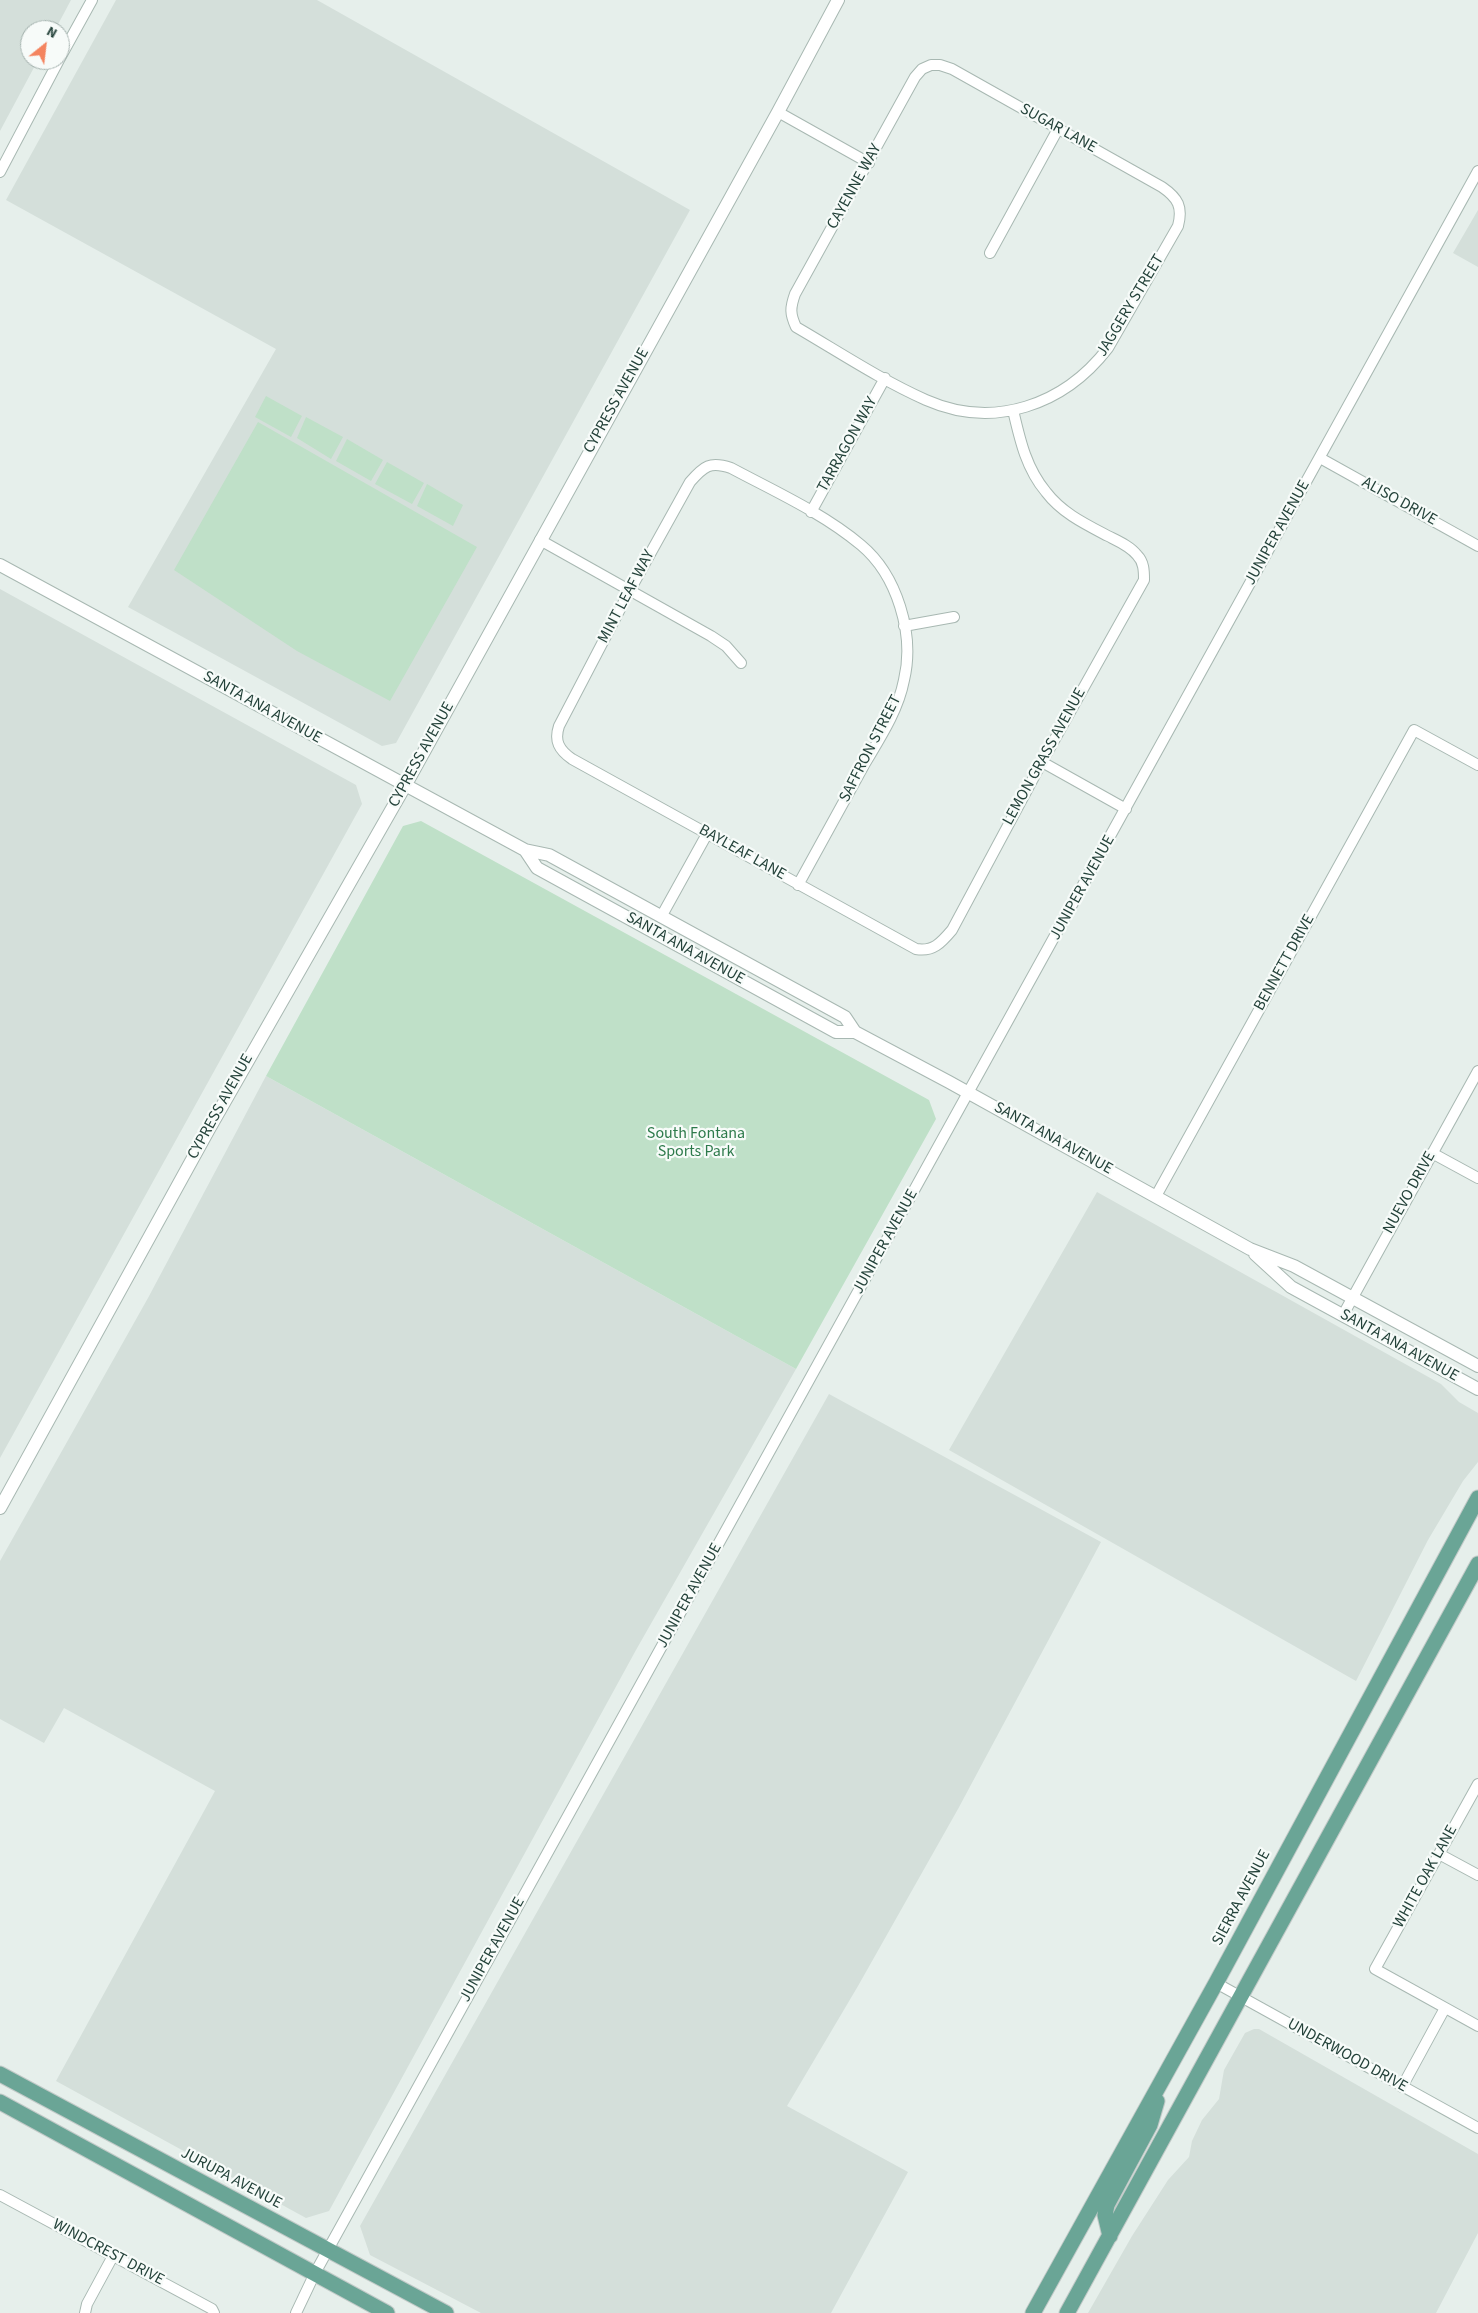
<!DOCTYPE html>
<style>
body{margin:0}
#map{position:relative;width:1478px;height:2313px;overflow:hidden;background:#e6efeb;font-family:"Source Sans 3",sans-serif}
canvas{display:block}
.north{position:absolute;left:20px;top:20px;width:50px;height:50px;box-sizing:border-box;background:#f7fbf9;border:1px solid #a3b1ad;border-radius:50%;rotate:29deg;font-size:14px;font-weight:700;line-height:20px;text-align:center;color:#24423a}
.north::after{content:'';display:block;margin:auto;width:18px;height:22px;background:#f4845f;clip-path:polygon(50% 0,100% 100%,50% 72%,0 100%)}
</style>
<div id="map">
<canvas width="1478" height="2313"></canvas>
<div class="north">N</div>
</div>
<script>
const g = document.querySelector('canvas').getContext('2d');
g.lineJoin = 'round';
function paint(path, color) {
  g.fillStyle = color;
  g.fill(path, 'evenodd');
}
function stroke(path, color, width, dash) {
  g.strokeStyle = color;
  g.lineWidth = width;
  g.lineCap = dash ? 'butt' : 'round';
  g.setLineDash(dash || []);
  g.stroke(path);
}
function write(font, color, halo, rows, align = 'center') {
  g.font = font + ' "Source Sans 3",sans-serif';
  g.lineWidth = 4.5;
  g.setLineDash([]);
  g.textBaseline = 'middle';
  g.strokeStyle = halo;
  g.fillStyle = color;
  for (const [text, x, y, turn = 0] of rows) {
    g.save();
    g.translate(x, y);
    g.rotate((+turn || 0) * Math.PI / 180);
    g.textAlign = isNaN(turn) ? turn : align;
    if (halo) g.strokeText(text, 0, 0);
    g.fillText(text, 0, 0);
    g.restore();
  }
}
const built = new Path2D(`
 M0 0H71L55 30H30V60H38L0 131Z
 M116 0H317L690 210 396 743 382 746 128 607 276 349 6 200Z
 M1478 210V267L1453 253Z
 M0 589 356 785 362 804 0 1458Z
 M266 1076 796 1369 636 1650 329 2211 306 2218 56 2081 215 1791 64 1708 44 1743 0 1719V1561L148 1298Z
 M1097 1192 1441 1384 1459 1402 1478 1413V1462L1463 1481 1428 1540 1356 1681 949 1450Z
 M829 1394 1101 1542 958 1809 858 1986 787 2106 908 2172 831 2313H481L370 2255 360 2226Z
 M1254 2029H1259L1478 2154V2233L1436 2313H1088L1132 2236 1168 2180 1189 2157 1192 2141 1202 2120 1219 2099 1224 2070 1245 2033Z`);
const green = new Path2D(`
 M266 396 302 416 291 437 255 417Z
 M306 417 343 437 331 459 297 438Z
 M258 422 477 547 390 701 297 651 174 570Z
 M347 439 383 460 371 481 336 461Z
 M387 462 424 483 412 504 375 484Z
 M427 484 463 505 453 526 417 506Z
 M421 821 929 1100 936 1119 796 1369 266 1076 403 826Z`);
const minor = new Path2D(`
 M60 58 92 0
 M931 65H940L952 69 1162 187C1178 198 1183 207 1178 226L1108 348C1064 405 994 430 926 400 881 380 839 352 796 327 790 314 790 308 795 294L915 77 922 69Z
 M778 112 869 163
 M0 172 59 60
 M990 253 1058 129
 M1320 458 1478 546
 M811 512 885 378
 M540 540 711 636 726 646 741 663
 M904 626 954 617
 M1042 762 1126 809
 M798 885C820 845 842 805 864 765 880 738 898 711 904 680 915 634 897 575 861 545 823 513 774 491 731 468 710 461 704 466 690 482L630 590 559 726C554 741 559 750 572 759L916 949C933 952 941 943 952 930L1042 762 1144 580C1144 571 1144 562 1137 555 1130 546 1118 541 1108 536 1085 524 1062 513 1046 492 1026 468 1020 440 1013 410
 M661 917 707 834
 M1432 1153 1478 1178
 M1156 1196 1414 730 1478 765
 M1343 1315 1478 1071
 M1478 1784 1375 1969 1478 2026
 M1439 1854 1478 1875
 M1216 1983 1478 2128
 M1402 2087 1445 2008
 M0 2195 212 2309 214 2313
 M85 2313 87 2304 113 2256
 M296 2313 315 2273 1478 171`);
const tertiary = new Path2D(`
 M0 565 525 850 549 855 845 1017 855 1032 949 1082 1250 1249 1294 1266 1478 1366
 M525 850 537 868 836 1032H855
 M1255 1254 1291 1287 1478 1389
 M0 1508 209 1129 405 786 778 112 838 0`);
const primary = new Path2D(`
 M0 2074 446 2313
 M0 2102 387 2313
 M1110 2236 1105 2215 1107 2205 1150 2125 1157 2101
 M1033 2313 1216 1983 1478 1498
 M1067 2313 1478 1564`);
const streetNames = [
 ["SUGAR LANE",1058,129,29],
 ["CAYENNE WAY",855,187,-61],
 ["JAGGERY STREET",1131,306,-59],
 ["CYPRESS AVENUE",617,401,-61],
 ["TARRAGON WAY",848,445,-61],
 ["ALISO DRIVE",1399,502,29],
 ["JUNIPER AVENUE",1278,533,-61],
 ["MINT LEAF WAY",627,597,-62],
 ["SANTA ANA AVENUE",262,708,29],
 ["SAFFRON STREET",871,749,-63],
 ["CYPRESS AVENUE",422,755,-61],
 ["LEMON GRASS AVENUE",1045,757,-61],
 ["BAYLEAF LANE",742,853,29],
 ["JUNIPER AVENUE",1083,888,-61],
 ["SANTA ANA AVENUE",685,949,29],
 ["BENNETT DRIVE",1285,963,-61],
 ["CYPRESS AVENUE",221,1107,-61],
 ["SANTA ANA AVENUE",1053,1139,29],
 ["NUEVO DRIVE",1410,1193,-61],
 ["JUNIPER AVENUE",886,1242,-61],
 ["SANTA ANA AVENUE",1399,1346,29],
 ["JUNIPER AVENUE",690,1596,-61],
 ["WHITE OAK LANE",1426,1877,-61],
 ["SIERRA AVENUE",1242,1898,-62],
 ["JUNIPER AVENUE",493,1950,-61],
 ["UNDERWOOD DRIVE",1347,2056,29],
 ["JURUPA AVENUE",231,2179,28],
 ["WINDCREST DRIVE",108,2253,28]
];
const parkNames = [
 ["South Fontana",696,1134],
 ["Sports Park",696,1152]
];
paint(built, '#d4dfda');
paint(green, '#bfe0c8');
stroke(minor, '#a8b8b2', 12);
stroke(tertiary, '#a8b8b2', 14);
stroke(primary, '#c2cac8', 17);
stroke(minor, '#fff', 10);
stroke(tertiary, '#fff', 12);
stroke(primary, '#6aa596', 15);
write('16px', '#24423a', '#f7fbf9', streetNames);
write('16px', '#2d7a4b', '#f7fbf9', parkNames);
</script>
